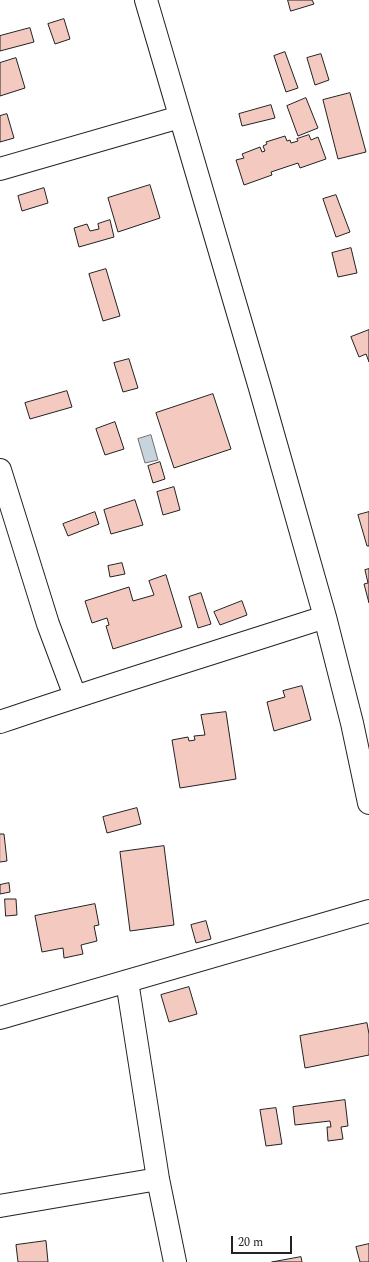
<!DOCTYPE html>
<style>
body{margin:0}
#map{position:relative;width:369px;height:1262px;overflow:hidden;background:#fff;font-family:Spectral,serif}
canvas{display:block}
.scale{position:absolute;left:231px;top:1236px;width:61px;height:18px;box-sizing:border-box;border:2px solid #222;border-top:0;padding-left:5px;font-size:12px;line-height:14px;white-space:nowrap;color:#222;-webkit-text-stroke:3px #fff;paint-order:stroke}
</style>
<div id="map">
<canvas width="369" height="1262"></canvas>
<div class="scale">20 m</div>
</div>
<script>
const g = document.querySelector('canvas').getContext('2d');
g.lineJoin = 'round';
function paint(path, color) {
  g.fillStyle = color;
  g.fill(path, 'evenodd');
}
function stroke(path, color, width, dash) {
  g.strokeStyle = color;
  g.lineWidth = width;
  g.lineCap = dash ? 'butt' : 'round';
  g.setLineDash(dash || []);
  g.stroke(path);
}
const water = new Path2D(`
 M151 435 158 460 145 463 138 439Z`);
const building = new Path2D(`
 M288 0H312L314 4 291 11Z
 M64 19 70 39 55 44 48 24Z
 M30 28 34 42 0 51V36Z
 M285 52 298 88 286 92 274 56Z
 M321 54 329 80 315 85 307 58Z
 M16 58 25 88 0 96V63Z
 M350 93 366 152 338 159 323 100Z
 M306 98 318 128 298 136 287 106Z
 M271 105 275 118 242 126 239 114Z
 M7 114 14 138 0 142V116Z
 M309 135 311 140 318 137 326 159 300 168 298 163 271 172 272 175 244 185 236 160 244 158 242 154 260 147 262 152 265 151 263 146 267 144 266 142 285 136 287 141 290 140 291 143 298 141 297 139Z
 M150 185 160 218 118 232 108 198Z
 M44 188 48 203 22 211 18 196Z
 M336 195 350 232 336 237 323 199Z
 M110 220 114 237 79 247 74 228 87 224 90 231 99 229 98 224Z
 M351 248 357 273 338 277 332 253Z
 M106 269 120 316 103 321 89 274Z
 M369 330V362L366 354 359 357 351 337Z
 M129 359 138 388 123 392 114 363Z
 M67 391 72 407 30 419 25 403Z
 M213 394 231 449 174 468 156 413Z
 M115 422 124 449 105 455 96 429Z
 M160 462 165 479 153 483 148 466Z
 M174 487 180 510 163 515 157 492Z
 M135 500 143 525 111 534 104 510Z
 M95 512 99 524 68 536 63 524Z
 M369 512V546H367L358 515Z
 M122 563 125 574 110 577 108 566Z
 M369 569V603L364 584 368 583 365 570Z
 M166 575 182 627 113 649 106 626 109 625 107 618 92 623 85 601 129 587 133 601 154 595 149 581Z
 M201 593 211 624 198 628 189 597Z
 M242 601 247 615 220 625 214 612Z
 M302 686 311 720 274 731 267 702 285 697 283 691Z
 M226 712 236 779 180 788 172 740 188 737 189 741 195 740 194 736 205 735 201 715Z
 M137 808 141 824 107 833 103 817Z
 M0 834H4L7 861 0 862Z
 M164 846 174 925 130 931 120 852Z
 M9 883 10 892 0 894V885Z
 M5 899H16L17 915 6 916Z
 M95 904 99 925 94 926 97 941 81 945 83 954 64 958 63 948 42 952 35 916Z
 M206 921 211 939 196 943 191 925Z
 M189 987 197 1014 169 1022 161 995Z
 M367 1023 369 1034V1055L305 1068 300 1036Z
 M345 1100 348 1126 341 1127 343 1139 328 1141 327 1127H331L330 1121 295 1125 293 1107Z
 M276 1108 282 1144 266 1146 260 1110Z
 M46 1241 48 1262H18L16 1245Z
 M369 1244V1262H360L356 1247Z
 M301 1257 302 1262H272Z`);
const minor = new Path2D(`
 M146 0 260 388 325 617 352 723 369 803
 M0 169 180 117
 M0 470 48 624 75 696
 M0 722C108 685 217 652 325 617
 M127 981 158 1179 175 1262
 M0 1018 369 911
 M0 1206 158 1179`);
paint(water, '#c7d3dd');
stroke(water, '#6f6f6f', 1);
paint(building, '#f3c9c0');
stroke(building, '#222', 1);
stroke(minor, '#222', 24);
stroke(minor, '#fff', 22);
</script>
